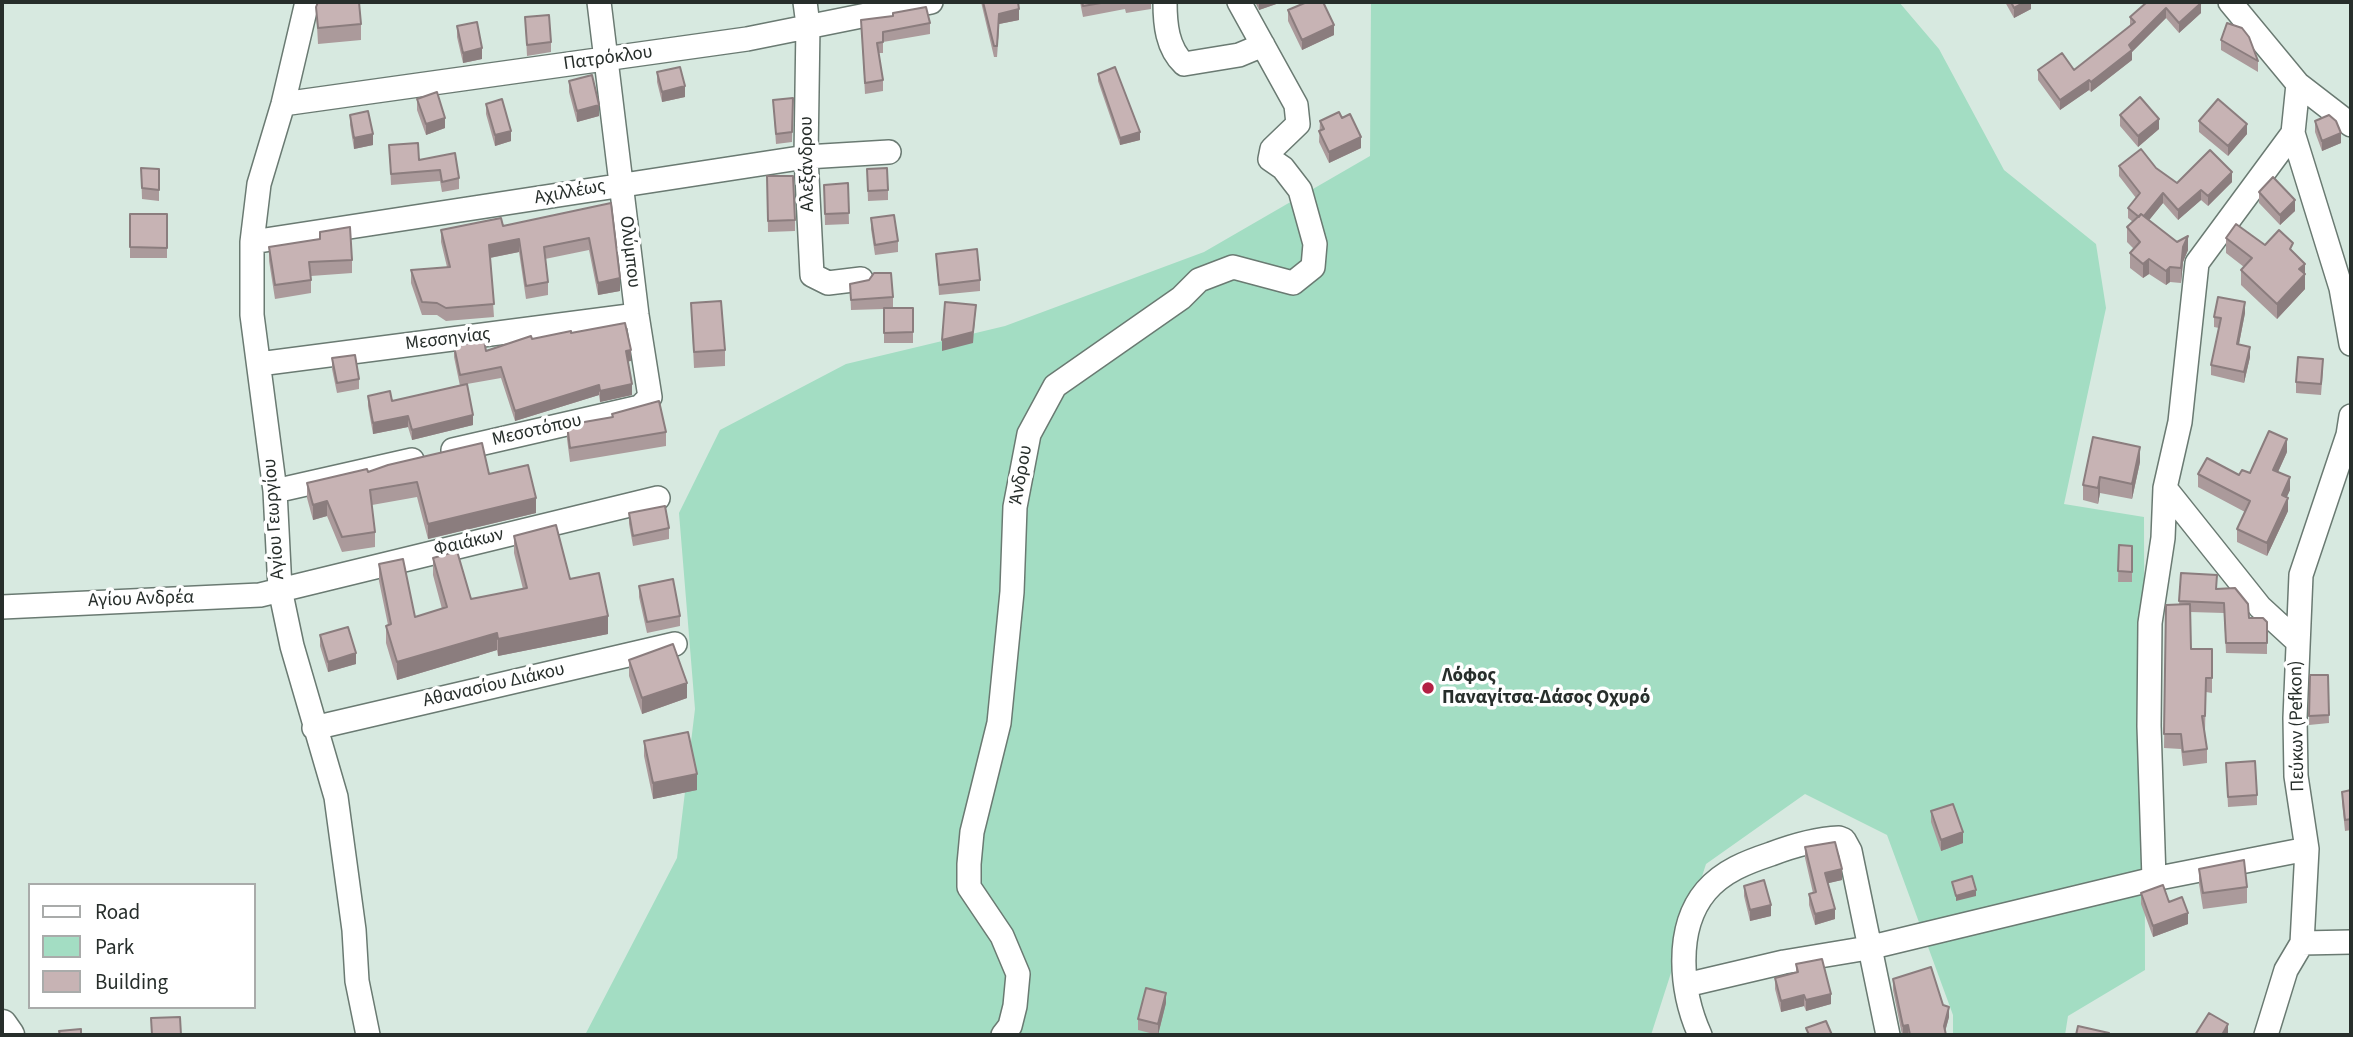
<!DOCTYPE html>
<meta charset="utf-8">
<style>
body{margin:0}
#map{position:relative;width:2353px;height:1037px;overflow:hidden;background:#d7e9e0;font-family:"Source Sans 3",sans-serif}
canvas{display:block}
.frame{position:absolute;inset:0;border:4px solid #272e2b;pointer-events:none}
.legend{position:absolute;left:28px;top:883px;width:228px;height:126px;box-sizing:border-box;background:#fff;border:2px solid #a9abaa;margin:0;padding:9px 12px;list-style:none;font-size:21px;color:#272e2b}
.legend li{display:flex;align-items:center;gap:14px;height:35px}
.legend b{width:35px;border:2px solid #a9abaa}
</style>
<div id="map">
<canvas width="2353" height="1037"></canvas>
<div class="frame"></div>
<ul class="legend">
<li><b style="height:9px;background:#fff"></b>Road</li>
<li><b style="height:19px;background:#a3ddc3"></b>Park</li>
<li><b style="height:19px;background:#c7b3b4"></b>Building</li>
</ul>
</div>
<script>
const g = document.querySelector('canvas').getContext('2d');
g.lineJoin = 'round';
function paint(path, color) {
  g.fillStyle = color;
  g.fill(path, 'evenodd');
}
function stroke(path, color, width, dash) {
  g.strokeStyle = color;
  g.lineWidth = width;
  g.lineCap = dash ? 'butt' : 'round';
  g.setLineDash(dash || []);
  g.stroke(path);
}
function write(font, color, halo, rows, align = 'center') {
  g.font = font + ' "Source Sans 3",sans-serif';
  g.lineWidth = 7;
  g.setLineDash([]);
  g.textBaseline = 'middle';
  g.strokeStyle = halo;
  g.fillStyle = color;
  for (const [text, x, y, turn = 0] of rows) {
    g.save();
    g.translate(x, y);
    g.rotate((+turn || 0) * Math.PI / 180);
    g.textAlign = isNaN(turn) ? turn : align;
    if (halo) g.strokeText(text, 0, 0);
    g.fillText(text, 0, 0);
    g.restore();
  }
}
const green = new Path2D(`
 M1371 2H1899L1939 49 2004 170 2096 244 2106 308 2064 504 2144 517 2145 970 2068 1016 2065 1035H1953V1015L1887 835 1805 794 1706 864 1651 1035H585L677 858 695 709 679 513 720 430 846 364 1005 326 1204 252 1370 156Z`);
const minor = new Path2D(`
 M307 2 283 104 259 184 252 242V315L275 491 280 589 292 646 336 797 354 930 357 981 368 1035
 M805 2 808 25 806 157 812 275 828 283 861 279
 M1165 2C1165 24 1167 48 1184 64L1239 55 1263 45
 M2230 2 2298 84 2351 125
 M2298 84 2293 133 2341 288 2351 344
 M283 104 747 39 931 2
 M252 242 806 157 889 152
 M259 364 637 315
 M453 450 640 407 650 397 637 315 599 2
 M2165 488 2260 607 2297 641
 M275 491 412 460
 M2 607 260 595 658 498
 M314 728 675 644
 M2154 879 2149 726 2150 623 2163 538 2165 488 2180 422 2197 263 2293 133
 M2302 943 2351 942
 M1686 985 1784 962 1868 948 2154 879 2307 849
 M1003 1035 1010 1026 1015 1006 1018 974 1002 936 969 887V864L972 832 999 723 1012 592 1015 507 1029 434 1055 386 1181 298 1199 280 1233 267 1293 283 1313 267 1315 244 1300 190 1283 168 1270 159 1272 149 1298 124 1296 105 1239 2
 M1700 1035C1681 993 1674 929 1706 891 1723 871 1747 862 1771 854 1792 846 1816 839 1839 838L1844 840 1850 851 1888 1035
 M2266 1035 2286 970 2302 943 2307 849 2296 776 2295 718 2301 575 2348 435 2351 416`);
const major = new Path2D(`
 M2 1025 9 1035`);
const wall = new Path2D(`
 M981 2H1018L1019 20 999 24 997 57H994Z
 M1080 2H1151V9L1126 13 1125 9 1083 17Z
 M1255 2H1282L1259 10Z
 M2005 2H2031V9L2014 18Z
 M2147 2 2201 13 2179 33 2166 18 2132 52V60L2091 92 2089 90 2060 110 2038 80V70H2074L2130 27V17Z
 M316 7 361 24V40L318 44Z
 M1288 10 1334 35 1302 50 1288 21Z
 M525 17 551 42V52L527 56Z
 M861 20 930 23V34L883 42V53H879L883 80V91L865 94Z
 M457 26 482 59 463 63 457 37Z
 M2221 40 2258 61V72L2221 50Z
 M657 72 685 97 662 102 657 82Z
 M1098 74 1140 140 1120 145 1098 81Z
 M569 81 599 116 577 122 569 92Z
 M793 98 792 142 776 144 773 100Z
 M417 99 445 128 426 135 417 110Z
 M486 104 511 141 495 146 486 114Z
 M350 115 373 145 354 149 350 125Z
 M2120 115 2159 129 2138 147 2120 126Z
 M1342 118 1361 148 1329 163 1319 142 1320 121Z
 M2199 121 2247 134 2228 156 2199 132Z
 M2315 121 2341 143 2322 151 2315 132Z
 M389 145 459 178V189L442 192 440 181 391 185Z
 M2119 166 2156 168 2177 183 2232 182 2208 206 2201 200 2178 220 2163 203 2149 220 2188 250 2183 262 2181 283 2170 282 2166 285 2149 274 2143 278 2130 268V253L2134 249 2127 242V227L2133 222 2128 218V208L2136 198 2119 176Z
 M141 168 159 169V201L142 199Z
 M867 169 888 190V200L868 201Z
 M767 176 795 220V231L768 232Z
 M848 183 849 224 825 225 824 185Z
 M2259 192 2295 211 2280 225 2259 203Z
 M611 203 620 291 598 295 589 250 545 259 548 282V295L526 299 519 252 490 258 494 317 446 321 437 315H422L411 283V270L447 267 441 242V230L503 226Z
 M130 214H167V258H130Z
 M871 218 898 241V252L875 255 871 229Z
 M2226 238 2265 245 2293 253 2305 264V289L2277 319 2241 285V270L2244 267 2226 253Z
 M269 247 352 260V273L311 276V293L275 299 269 261Z
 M936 254 980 280V291L939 295Z
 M850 284 893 297V308H913V343H884V309L851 310Z
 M691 303 725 350V366L694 368Z
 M2245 313 2239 344 2250 357 2244 383 2211 375V365L2219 328 2214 327V317Z
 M571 333 631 361H628L632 395 600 402 599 395 515 421 501 378 467 384 473 425 412 440 408 427 373 434 368 406V396L392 401 460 386 454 357V346L486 351 532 339Z
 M332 358 359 379V389L337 393 332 369Z
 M2323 370 2321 395 2296 393V382Z
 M612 414 666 432V446L570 462 567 439V425L612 417Z
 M2093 437 2140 462 2132 499 2100 493 2098 504 2083 500V485Z
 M2287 452 2278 472 2290 490 2286 498 2288 511 2267 556 2237 542V529L2245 512 2198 487V474L2239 475 2250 473Z
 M368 472 489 474 536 513 428 539 417 497 372 505 375 532V547L342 552 327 516 313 520 307 498V483Z
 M629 513 669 528V539L633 546 629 524Z
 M514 536 570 579 608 634 498 656 497 650 397 680 386 643V626L388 625 379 581V564L415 617 442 609 433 575V558L471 599 523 589 514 553Z
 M2119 545 2132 546V582H2118Z
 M2181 573 2217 589 2249 618 2267 622V654L2226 653 2224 613 2190 612 2191 649H2212V693L2206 692 2205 730H2204L2207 749V763L2183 766 2181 749 2164 748 2166 605 2179 604Z
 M639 586 680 616V626L647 633 639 597Z
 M320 635 356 664 328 672 320 646Z
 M629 660 687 698 642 714 629 676Z
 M2310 675H2328L2329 723 2309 725Z
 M644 741 697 790 653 799 644 756Z
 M2226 763 2257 795V805L2228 807Z
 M2351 790V830L2345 831 2342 802V792Z
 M1931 811 1963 843 1941 851 1931 822Z
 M1805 847 1842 880 1828 883 1835 919 1815 925 1809 905V894L1813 893 1805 858Z
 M2199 869 2247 887V903L2203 909 2199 884Z
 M1744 886 1771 916 1750 921 1744 896Z
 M2141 893 2169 902 2188 924 2153 937 2141 904Z
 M1796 964 1831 1004 1806 1011 1804 1006 1781 1012 1775 989V978L1796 973Z
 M1893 979 1943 1005 1949 1017 1945 1032 1946 1035H1902L1893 990Z
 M1166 1003 1158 1035 1138 1030V1019Z`);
const shadedWall = new Path2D(`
 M1259 2H1282L1259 10Z
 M2025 2H2031V9L2014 18V8Z
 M2201 3V13L2179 33V23Z
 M2166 8V18L2132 52V60L2091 92V82Z
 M1019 9V20L999 24 997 57 999 14Z
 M1334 25V35L1302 50V40Z
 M482 48V59L463 63V53Z
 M2089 80V90L2060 110V100Z
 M685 86V97L662 102V92Z
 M599 105V116L577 122V111Z
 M445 118V128L426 135V124Z
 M2159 119V129L2138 147V136Z
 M2247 124V134L2228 156V146Z
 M511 131V141L495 146V135Z
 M1140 132V140L1120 145V138Z
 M2341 133V143L2322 151V141Z
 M373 134V145L354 149V138Z
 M1361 137V148L1329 163V152Z
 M2232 172V182L2208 206V196Z
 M2201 190V200L2178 220V210Z
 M2163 193V203L2142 229V219Z
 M2295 200V211L2280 225V215Z
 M2188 236V250L2183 262 2181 283V268L2183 247Z
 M519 239V252L489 258V245Z
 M2149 259V274L2143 278V264Z
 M2305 264V289L2277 319V304L2299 269Z
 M2170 267V282L2166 285V271Z
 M620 278V291L598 295V283Z
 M2245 302V313L2237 354V344Z
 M976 305 973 343 942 351V340Z
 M2250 347V357L2244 383V372Z
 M631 350V361L626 362V351Z
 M632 384V395L600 402V391Z
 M599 385V395L515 421V411Z
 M473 415V425L412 440V430Z
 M408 416V427L373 434V423Z
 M2287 439V452L2273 483V470Z
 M2140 447V462L2132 499V484Z
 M2100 477V493L2098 504V488Z
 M2290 477V490L2282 508V495Z
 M536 498V513L428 539V524Z
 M2288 498V511L2267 556V543Z
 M327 501V516L313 520V505Z
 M608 616V634L498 656V639Z
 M497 633V650L397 680V662Z
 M356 653V664L328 672V662Z
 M687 683V698L642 714V698Z
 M697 774V790L653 799V783Z
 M1963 832V843L1941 851V840Z
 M1842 869V880L1825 884V873Z
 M1976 890V896L1956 901V896Z
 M1771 905V916L1750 921V910Z
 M1835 909V919L1815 925V914Z
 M2188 913V924L2153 937V926Z
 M1166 993V1003L1158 1035V1024Z
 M1831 994V1004L1806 1011V1000Z
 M1804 995V1006L1781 1012V1001Z
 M1949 1007V1017L1944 1035V1026Z
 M2228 1024V1035H2222Z
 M1908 1025V1035H1903V1026Z`);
const building = new Path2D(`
 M318 2H359L361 24 318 28 316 7Z
 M983 2H1018L1019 9 999 14 997 46H994Z
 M1082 2H1107L1083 6Z
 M1307 2H1323L1334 25 1302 40 1288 10Z
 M2011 2H2025L2014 8Z
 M2147 2H2200L2201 3 2179 23 2166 8 2129 45 2132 50 2091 82 2089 80 2060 100 2038 70 2062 53 2074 70 2135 22 2130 17Z
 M926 7 930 23 883 32V42L877 43 883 80 865 83 861 20 893 16V13Z
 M549 15 551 42 527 45 525 17Z
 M477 22 482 48 463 53 457 26Z
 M2227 23 2242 28 2249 37 2258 61 2221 40Z
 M680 67 685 86 662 92 657 72Z
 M1115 67 1140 132 1120 138 1098 74Z
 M592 75 599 105 577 111 569 81Z
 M437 92 445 118 426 124 417 99Z
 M2140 97 2159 119 2138 136 2120 115Z
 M793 98 792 132 776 134 773 100Z
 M502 99 511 131 495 135 486 104Z
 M2218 99 2247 124 2228 146 2199 121Z
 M368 111 373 134 354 138 350 115Z
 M1339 112 1342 118 1350 114 1361 137 1329 152 1319 131 1324 129 1320 121Z
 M2329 115 2336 121 2341 133 2322 141 2315 121Z
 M418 143 419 160 455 153 459 178 442 182 440 170 391 174 389 145Z
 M2141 149 2156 168 2177 183 2210 150 2232 172 2208 196 2201 190 2178 210 2163 193 2144 216 2141 214 2139 217 2128 208 2140 193 2119 166Z
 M141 168 159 169V190L142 188Z
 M887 168 888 190 868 191 867 169Z
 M767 176H793L795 220 768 221Z
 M2273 177 2295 200 2280 215 2259 192Z
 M848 183 849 213 825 214 824 185Z
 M611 203 620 278 598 283 589 238 544 247 548 282 526 286 519 239 489 245 494 304 446 308 437 303 422 302 411 270 450 267 441 230 501 218 503 226Z
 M130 214H167V248L130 247Z
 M2141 214 2177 242 2188 236 2183 247 2181 268 2170 267 2166 271 2149 259 2143 264 2130 253 2140 242 2127 227Z
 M894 215 898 241 875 245 871 218Z
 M2236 224 2265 245 2279 230 2293 243 2290 249 2305 264 2299 269 2305 274 2277 304 2241 270 2252 258 2226 238Z
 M350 227 352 260 309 262 311 280 275 285 269 247 320 239V232Z
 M977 249 980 280 939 285 936 254Z
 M874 273H891L893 297 851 300 850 284 869 280Z
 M2218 297 2245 302 2237 344 2250 347 2244 372 2211 365 2221 318 2214 317Z
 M721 301 725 350 694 352 691 303Z
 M945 302 976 305 973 332 942 340Z
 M884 308H913V332L884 333Z
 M625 323 631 350 626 351 632 384 600 391 599 385 515 411 501 367 460 375 454 346 484 340 486 351 531 336 532 339 571 331V333Z
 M355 355 359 379 337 383 332 358Z
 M2298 357 2323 359 2321 384 2296 382Z
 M467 384 473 415 412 430 408 416 373 423 368 396 390 391 392 401Z
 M659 401 666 432 570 448 567 425 613 417 612 414Z
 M2269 431 2287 439 2273 470 2290 477 2282 495 2288 498 2267 543 2237 529 2250 501 2198 474 2207 458 2239 475 2242 470 2250 473Z
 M2093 437 2140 447 2132 484 2100 477 2098 488 2083 485Z
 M482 443 489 474 528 465 536 498 428 524 417 482 370 490 375 532 342 537 327 501 313 505 307 483 367 469 368 472 388 465Z
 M665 506 669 528 633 536 629 513Z
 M556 525 570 579 599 573 608 616 498 639 497 633 397 662 386 626 391 624 379 564 403 559 415 617 447 607 433 558 457 551 471 599 527 588 514 536Z
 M2119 545 2132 546V572L2118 571Z
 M2181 573 2217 575 2216 589 2235 588 2248 604 2249 618H2263L2267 622V643H2226L2224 603 2179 601Z
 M673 579 680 616 647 622 639 586Z
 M2190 604 2191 649H2212V678H2206L2205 716H2202L2207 749 2183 752 2181 734H2164L2166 605Z
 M348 627 356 653 328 662 320 635Z
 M673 644 687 683 642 698 629 660Z
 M2310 675H2328L2329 715 2309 716Z
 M688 732 697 774 653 783 644 741Z
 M2255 761 2257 795 2228 797 2226 763Z
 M2351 790V819L2345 820 2342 792Z
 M1953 804 1963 832 1941 840 1931 811Z
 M1835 842 1842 869 1825 873 1835 909 1815 914 1809 894 1816 892 1805 847Z
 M2244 860 2247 887 2203 893 2199 869Z
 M1972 876 1976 890 1956 896 1952 882Z
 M1764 880 1771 905 1750 910 1744 886Z
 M2163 885 2169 902 2182 897 2188 913 2153 926 2141 893Z
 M1822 959 1831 994 1806 1000 1804 995 1781 1001 1775 978 1798 972 1796 964Z
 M1931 967 1943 1005 1949 1007 1944 1026 1946 1035H1910L1908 1025 1903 1026 1893 979Z
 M1146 988 1166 993 1158 1024 1138 1019Z
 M2209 1013 2228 1024 2222 1035H2195Z
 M180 1017 181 1035H152L151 1018Z
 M1826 1021 1832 1035H1809L1806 1028Z
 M2078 1026 2109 1033V1035H2076Z
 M81 1029V1035H60L59 1031Z
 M208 1034V1035H184Z`);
const markers = [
 [1428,688,7,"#b32044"]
];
const streetNames = [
 ["Πατρόκλου",608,59,-8],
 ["Αλεξάνδρου",808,164,-91],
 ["Αχιλλέως",570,193,-10],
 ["Ολύμπου",629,252,83],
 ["Μεσσηνίας",448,340,-7],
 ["Μεσοτόπου",537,431,-13],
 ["Άνδρου",1022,475,-80],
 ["Αγίου Γεωργίου",275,519,-94],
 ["Φαιάκων",469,543,-13],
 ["Αγίου Ανδρέα",141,600,-2],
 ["Αθανασίου Διάκου",494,686,-13],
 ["Πεύκων (Pefkon)",2298,726,-91]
];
const poiNames = [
 ["Λόφος",1442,677],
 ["Παναγίτσα-Δάσος Οχυρό",1442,699]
];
paint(green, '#a3ddc3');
stroke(minor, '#6a7a72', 26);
stroke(major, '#6a7a72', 33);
stroke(minor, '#fff', 23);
stroke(major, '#fff', 30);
paint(wall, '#ab9a9b');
paint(shadedWall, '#8b7d7e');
paint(building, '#c7b3b4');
stroke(building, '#8b7d7e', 2);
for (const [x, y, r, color] of markers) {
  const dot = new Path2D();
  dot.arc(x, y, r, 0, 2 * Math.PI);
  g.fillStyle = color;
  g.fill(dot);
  stroke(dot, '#fff', 2.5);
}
write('19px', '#272e2b', '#fff', streetNames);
write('bold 19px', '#272e2b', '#fff', poiNames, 'left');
</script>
